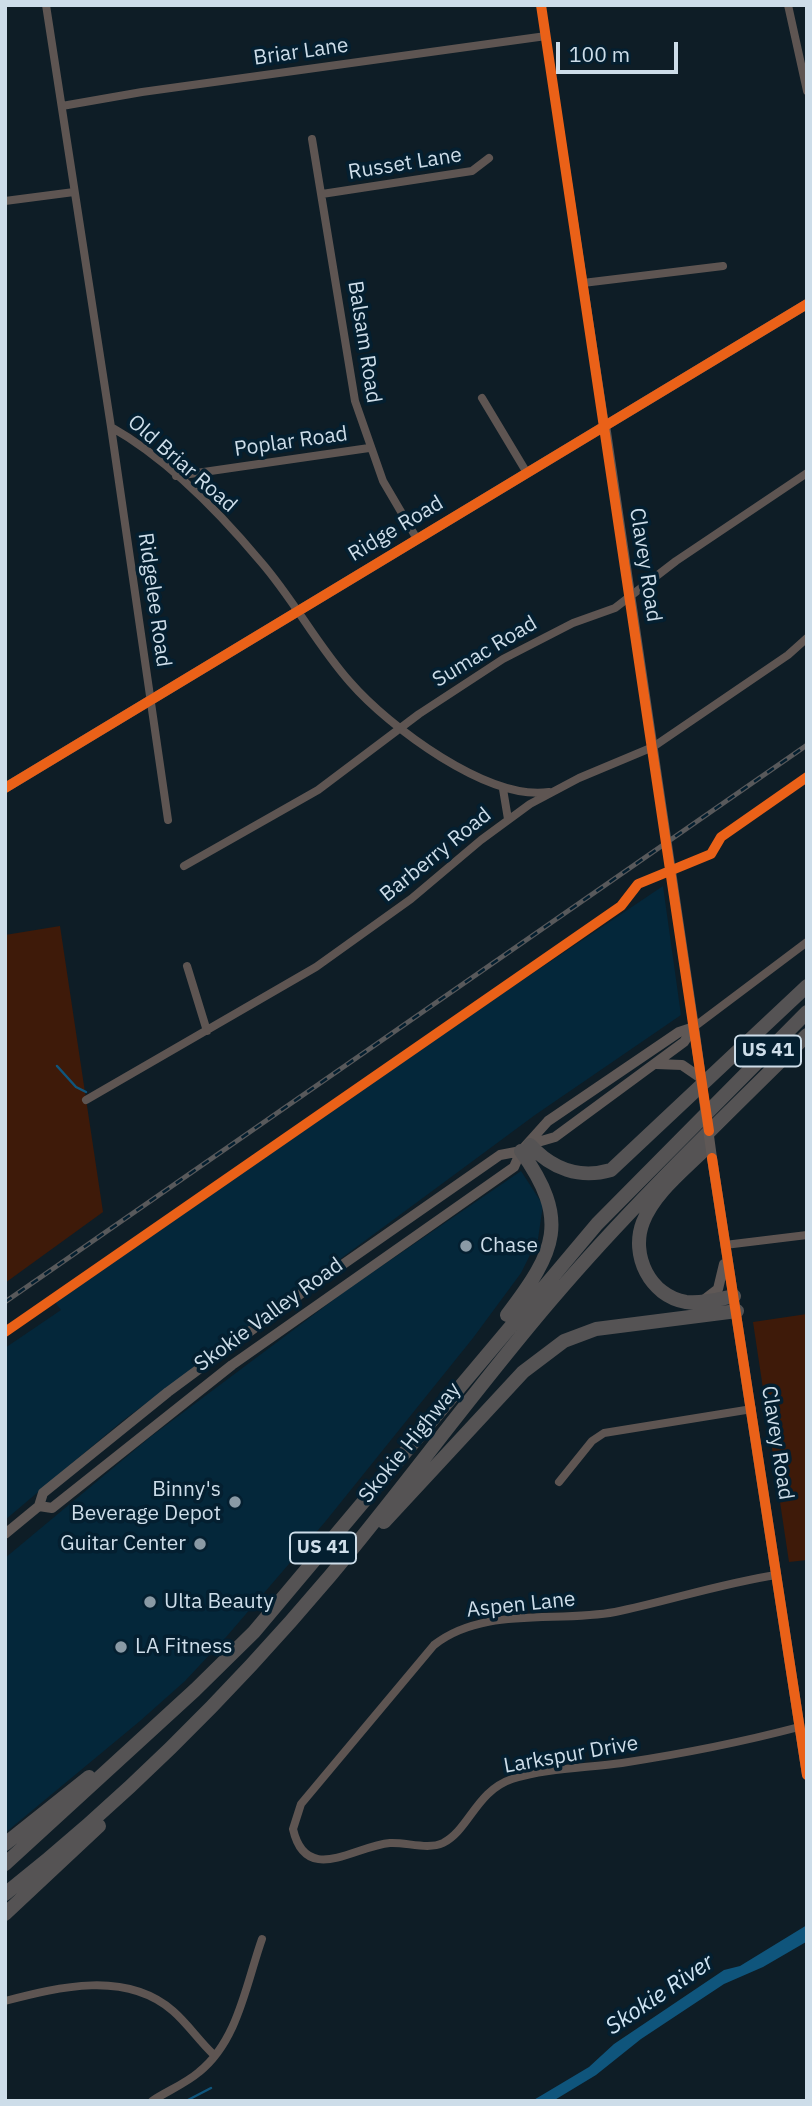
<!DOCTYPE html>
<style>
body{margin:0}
#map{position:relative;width:812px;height:2106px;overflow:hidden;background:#0e1d26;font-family:"IBM Plex Sans",sans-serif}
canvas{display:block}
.frame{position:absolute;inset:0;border:7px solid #cddde9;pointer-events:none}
.scale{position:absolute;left:556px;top:42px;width:122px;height:32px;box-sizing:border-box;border:4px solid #cddde9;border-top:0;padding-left:9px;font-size:21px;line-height:24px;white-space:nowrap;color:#cddde9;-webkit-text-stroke:5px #041f30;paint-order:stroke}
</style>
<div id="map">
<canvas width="812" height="2106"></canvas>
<div class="frame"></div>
<div class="scale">100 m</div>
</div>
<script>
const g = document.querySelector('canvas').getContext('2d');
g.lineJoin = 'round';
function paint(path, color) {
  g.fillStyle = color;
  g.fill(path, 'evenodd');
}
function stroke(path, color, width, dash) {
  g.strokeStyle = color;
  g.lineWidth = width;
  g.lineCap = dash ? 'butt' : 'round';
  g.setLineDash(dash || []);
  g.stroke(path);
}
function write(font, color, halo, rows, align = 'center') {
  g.font = font + ' "IBM Plex Sans",sans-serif';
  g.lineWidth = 7;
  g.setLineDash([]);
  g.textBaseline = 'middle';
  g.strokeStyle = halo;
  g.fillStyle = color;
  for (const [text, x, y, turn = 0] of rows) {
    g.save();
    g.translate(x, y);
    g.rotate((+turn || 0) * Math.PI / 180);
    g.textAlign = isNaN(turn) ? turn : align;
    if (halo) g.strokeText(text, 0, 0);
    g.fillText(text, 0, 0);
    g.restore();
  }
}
const built = new Path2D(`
 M663 886 681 1015 535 1115 251 1325 121 1422 5 1520V1348L61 1310 54 1301 295 1133Z
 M521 1171 543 1205 538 1239 521 1273 473 1338 325 1522 227 1636 185 1681 140 1721 5 1833V1558L149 1438 348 1289Z`);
const green = new Path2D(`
 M60 926 103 1212 5 1283V935Z
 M807 1314V1560L789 1562 753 1322Z`);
const water = new Path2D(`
 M807 1925 806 1942 763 1967 724 1984 641 2039 596 2075 553 2101H532L589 2067 614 2044 724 1970 740 1966Z`);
const stream = new Path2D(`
 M57 1066 76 1087 86 1092
 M186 2101 211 2088`);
const minor = new Path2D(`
 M46 5 111 427C168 459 220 513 261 562 294 600 317 645 350 682 389 727 488 801 549 792
 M541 5 605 425
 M788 5 807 91
 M62 106 142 92 546 36
 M312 139 355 401 383 481 417 539
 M322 194 472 171 489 158
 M5 201 74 192
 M583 283 723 266
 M482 398 527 473
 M111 427 168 820
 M176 476 369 448
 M503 789 508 819
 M184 866 318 790 419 714 503 659 573 623 615 608 676 561 807 473
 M187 966 207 1031
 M694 1027 807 942
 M86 1100 316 967 411 899 481 840 530 804 579 778 653 747 788 655 807 638
 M725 1245 807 1235
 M559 1482 592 1441 604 1433 752 1409
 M777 1575C722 1583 669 1601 615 1612 556 1623 483 1606 434 1645L301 1804 293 1829C306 1886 354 1846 390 1843 406 1842 428 1850 443 1843 469 1830 476 1791 512 1779 546 1768 587 1768 622 1763 681 1754 742 1742 799 1727
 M5 2001C59 1987 126 1970 173 2011 188 2024 199 2041 214 2055
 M152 2101C167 2091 185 2084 199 2072 238 2041 246 1984 262 1939`);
const tertiary = new Path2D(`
 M605 425 694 1027
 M5 788 807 304`);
const secondary = new Path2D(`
 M694 1027 701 1078
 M656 1064 682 1065 701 1078
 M531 1144 555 1137 684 1042 694 1027
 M712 1158 807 1775
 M705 1299 718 1289 724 1264
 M39 1506 52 1508 232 1365 514 1167 521 1151
 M5 1534 39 1506 43 1493 168 1392 299 1295 500 1155 521 1151 548 1121 679 1032 694 1027`);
const motorway = new Path2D(`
 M530 1145C552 1169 580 1179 611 1170L807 986
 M706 1148C684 1170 654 1193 643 1222 630 1255 650 1296 686 1302 702 1304 719 1299 734 1296
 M507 1315C556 1251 570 1220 521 1151
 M384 1522 523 1372 564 1341 596 1329 737 1311
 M5 1844 89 1777
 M5 1864 195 1690 254 1632 597 1224 807 1012
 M5 1894C124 1800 232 1692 330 1576 406 1485 475 1389 552 1299 631 1206 720 1121 807 1035
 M5 1914 99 1826`);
const rail = new Path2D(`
 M5 1302 807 745`);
const secondaryBridge = new Path2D(`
 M701 1078 712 1158`);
const cycleway = new Path2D(`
 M541 5 709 1131
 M5 788 807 304
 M712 1158 807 1775
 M5 1332 621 906 638 884 711 854 721 837 807 777`);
const markers = [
 [466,1246,7,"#8a9aa5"],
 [235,1502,7,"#8a9aa5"],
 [200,1544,7,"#8a9aa5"],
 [150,1602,7,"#8a9aa5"],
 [121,1647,7,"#8a9aa5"]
];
const shields = [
 [768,1051,66],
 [323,1548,66]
];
const shieldNames = [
 ["US 41",768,1051],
 ["US 41",323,1548]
];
const streetNames = [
 ["Briar Lane",301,52,-8],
 ["Russet Lane",405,164,-9],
 ["Balsam Road",364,342,81],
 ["Poplar Road",291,442,-8],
 ["Old Briar Road",182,464,41],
 ["Ridge Road",396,529,-31],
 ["Clavey Road",645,565,81],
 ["Ridgelee Road",154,600,82],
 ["Sumac Road",485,652,-31],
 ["Barberry Road",436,855,-39],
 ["Skokie Valley Road",269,1315,-36],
 ["Skokie Highway",410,1443,-51],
 ["Clavey Road",777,1443,81],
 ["Aspen Lane",521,1605,-6],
 ["Larkspur Drive",571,1755,-10]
];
const poiNames = [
 ["Chase",480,1246],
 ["Binny's",221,1490,"right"],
 ["Beverage Depot",221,1514,"right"],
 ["Guitar Center",186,1544,"right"],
 ["Ulta Beauty",164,1602],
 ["LA Fitness",135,1647]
];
const waterNames = [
 ["Skokie River",660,1995,-34]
];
paint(built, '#04273a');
paint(green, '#3e1a09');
paint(water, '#0f557c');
stroke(stream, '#0f557c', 2.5);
stroke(minor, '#5e5552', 8);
stroke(tertiary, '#5e5552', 10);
stroke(secondary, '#5f5856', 10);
stroke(motorway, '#555354', 14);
stroke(rail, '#58595b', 5);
stroke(rail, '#041f30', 2.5, [8]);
stroke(secondaryBridge, '#5f5856', 10);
stroke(cycleway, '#ea6118', 10);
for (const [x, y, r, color] of markers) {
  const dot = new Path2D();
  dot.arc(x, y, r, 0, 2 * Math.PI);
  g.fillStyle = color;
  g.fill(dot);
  stroke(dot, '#041f30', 2.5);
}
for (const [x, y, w] of shields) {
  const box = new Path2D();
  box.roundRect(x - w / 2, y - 15.5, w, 31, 5);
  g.fillStyle = '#041f30';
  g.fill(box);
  stroke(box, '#cddde9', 2);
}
write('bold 19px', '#cddde9', null, shieldNames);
write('21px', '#cddde9', '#041f30', streetNames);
write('21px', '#cddde9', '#041f30', poiNames, 'left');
write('italic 23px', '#d0e5f4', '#041f30', waterNames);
</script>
